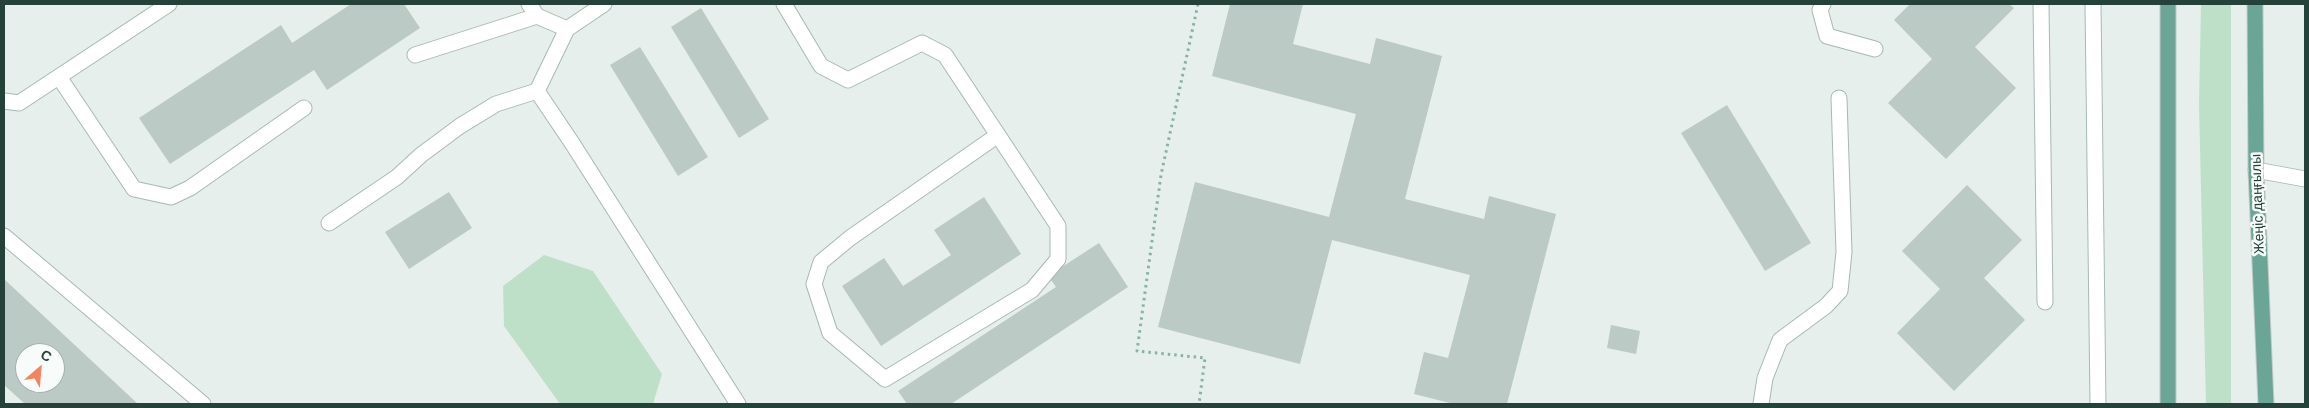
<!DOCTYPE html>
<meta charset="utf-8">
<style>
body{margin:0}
#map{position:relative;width:2309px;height:408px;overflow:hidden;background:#e6efeb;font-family:"Work Sans",sans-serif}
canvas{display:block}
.frame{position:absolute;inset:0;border:5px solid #24423a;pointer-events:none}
.north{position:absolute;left:15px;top:343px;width:50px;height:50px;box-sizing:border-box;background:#f7fbf9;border:1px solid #a3b1ad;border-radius:50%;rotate:27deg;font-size:14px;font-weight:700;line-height:20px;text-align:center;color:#24423a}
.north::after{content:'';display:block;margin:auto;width:18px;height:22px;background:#f4845f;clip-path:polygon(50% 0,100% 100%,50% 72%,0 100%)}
</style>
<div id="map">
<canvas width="2309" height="408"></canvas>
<div class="frame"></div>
<div class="north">С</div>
</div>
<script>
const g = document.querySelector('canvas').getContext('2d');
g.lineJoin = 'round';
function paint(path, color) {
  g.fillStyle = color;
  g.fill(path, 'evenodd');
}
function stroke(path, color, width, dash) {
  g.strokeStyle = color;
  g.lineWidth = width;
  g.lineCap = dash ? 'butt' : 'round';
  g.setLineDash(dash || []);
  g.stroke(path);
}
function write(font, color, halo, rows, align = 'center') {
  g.font = font + ' "Work Sans",sans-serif';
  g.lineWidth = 5;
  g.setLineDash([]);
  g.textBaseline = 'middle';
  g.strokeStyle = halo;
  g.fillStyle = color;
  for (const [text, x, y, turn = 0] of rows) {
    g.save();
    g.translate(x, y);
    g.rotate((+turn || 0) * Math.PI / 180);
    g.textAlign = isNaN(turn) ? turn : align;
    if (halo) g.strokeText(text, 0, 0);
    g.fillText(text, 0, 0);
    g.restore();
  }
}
const green = new Path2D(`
 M2201 4H2231V404H2206L2199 104Z
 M544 255 593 271 662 374 653 404H560L504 326 503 286Z`);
const building = new Path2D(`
 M351 4H404L420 28 327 90 314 70 170 164 139 118 281 25 292 43Z
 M1230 4H1303L1293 44 1370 64 1376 38 1442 56 1405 199 1484 219 1489 196 1556 214 1507 404H1454L1414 394 1424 352 1448 358 1470 275 1332 240 1300 364 1158 327 1195 182 1329 217 1356 114 1212 76Z
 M1910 4H2009L2014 8 1975 47 2016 88 1946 159 1888 103 1932 59 1894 20Z
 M701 8 769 119 739 138 671 27Z
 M640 47 708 157 678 176 610 65Z
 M1727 105 1811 243 1765 271 1681 133Z
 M1967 185 2022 240 1984 278 2025 320 1954 391 1897 333 1940 289 1902 251Z
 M449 192 472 228 409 269 385 232Z
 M984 197 1021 254 881 346 842 286 884 258 903 286 951 255 934 230Z
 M1099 243 1128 287 951 404H907L898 391 1056 287 1048 276Z
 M4 279 138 404H25L4 385ZM25 353H55V383H25Z
 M1611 325 1640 331 1636 354 1607 348Z`);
const path = new Path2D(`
 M1198 4 1161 175 1137 351 1205 358 1199 404`);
const lane = new Path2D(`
 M529 4 537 16 567 29 537 91 572 143 738 404
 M784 4 821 66 848 80 922 43 945 55 1058 226V259L1032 290 885 379 830 333 814 284 821 262 850 238 998 135
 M1823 4 1820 10 1827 36 1875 49
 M2041 4 2045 302
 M567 29 604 4
 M415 55 537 16
 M59 77 134 189 171 197 190 188 304 108
 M4 101 19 103 169 4
 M329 223 397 177 421 155 460 126 496 104 537 91
 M4 236 203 404
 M1761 404 1765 378 1780 340 1826 306 1840 291 1844 252 1839 98`);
const street = new Path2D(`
 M2256 170 2305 179`);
const secondary = new Path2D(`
 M2093 4 2098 404`);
const primary = new Path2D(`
 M2255 4 2256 170 2266 404
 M2168 404V4`);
const streetNames = [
 ["Жеңіс даңғылы",2258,204,-92]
];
paint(green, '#bfe0c8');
paint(building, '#bbcac4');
stroke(lane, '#a8b8b2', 17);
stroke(street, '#a8b8b2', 17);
stroke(secondary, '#a4bbb3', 17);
stroke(primary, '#c2cac8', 17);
stroke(path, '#86b3a5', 3, [2.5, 4]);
stroke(lane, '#fff', 15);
stroke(street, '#fff', 15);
stroke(secondary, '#fff', 15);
stroke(primary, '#6aa596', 15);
write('14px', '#24423a', '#f7fbf9', streetNames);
</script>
